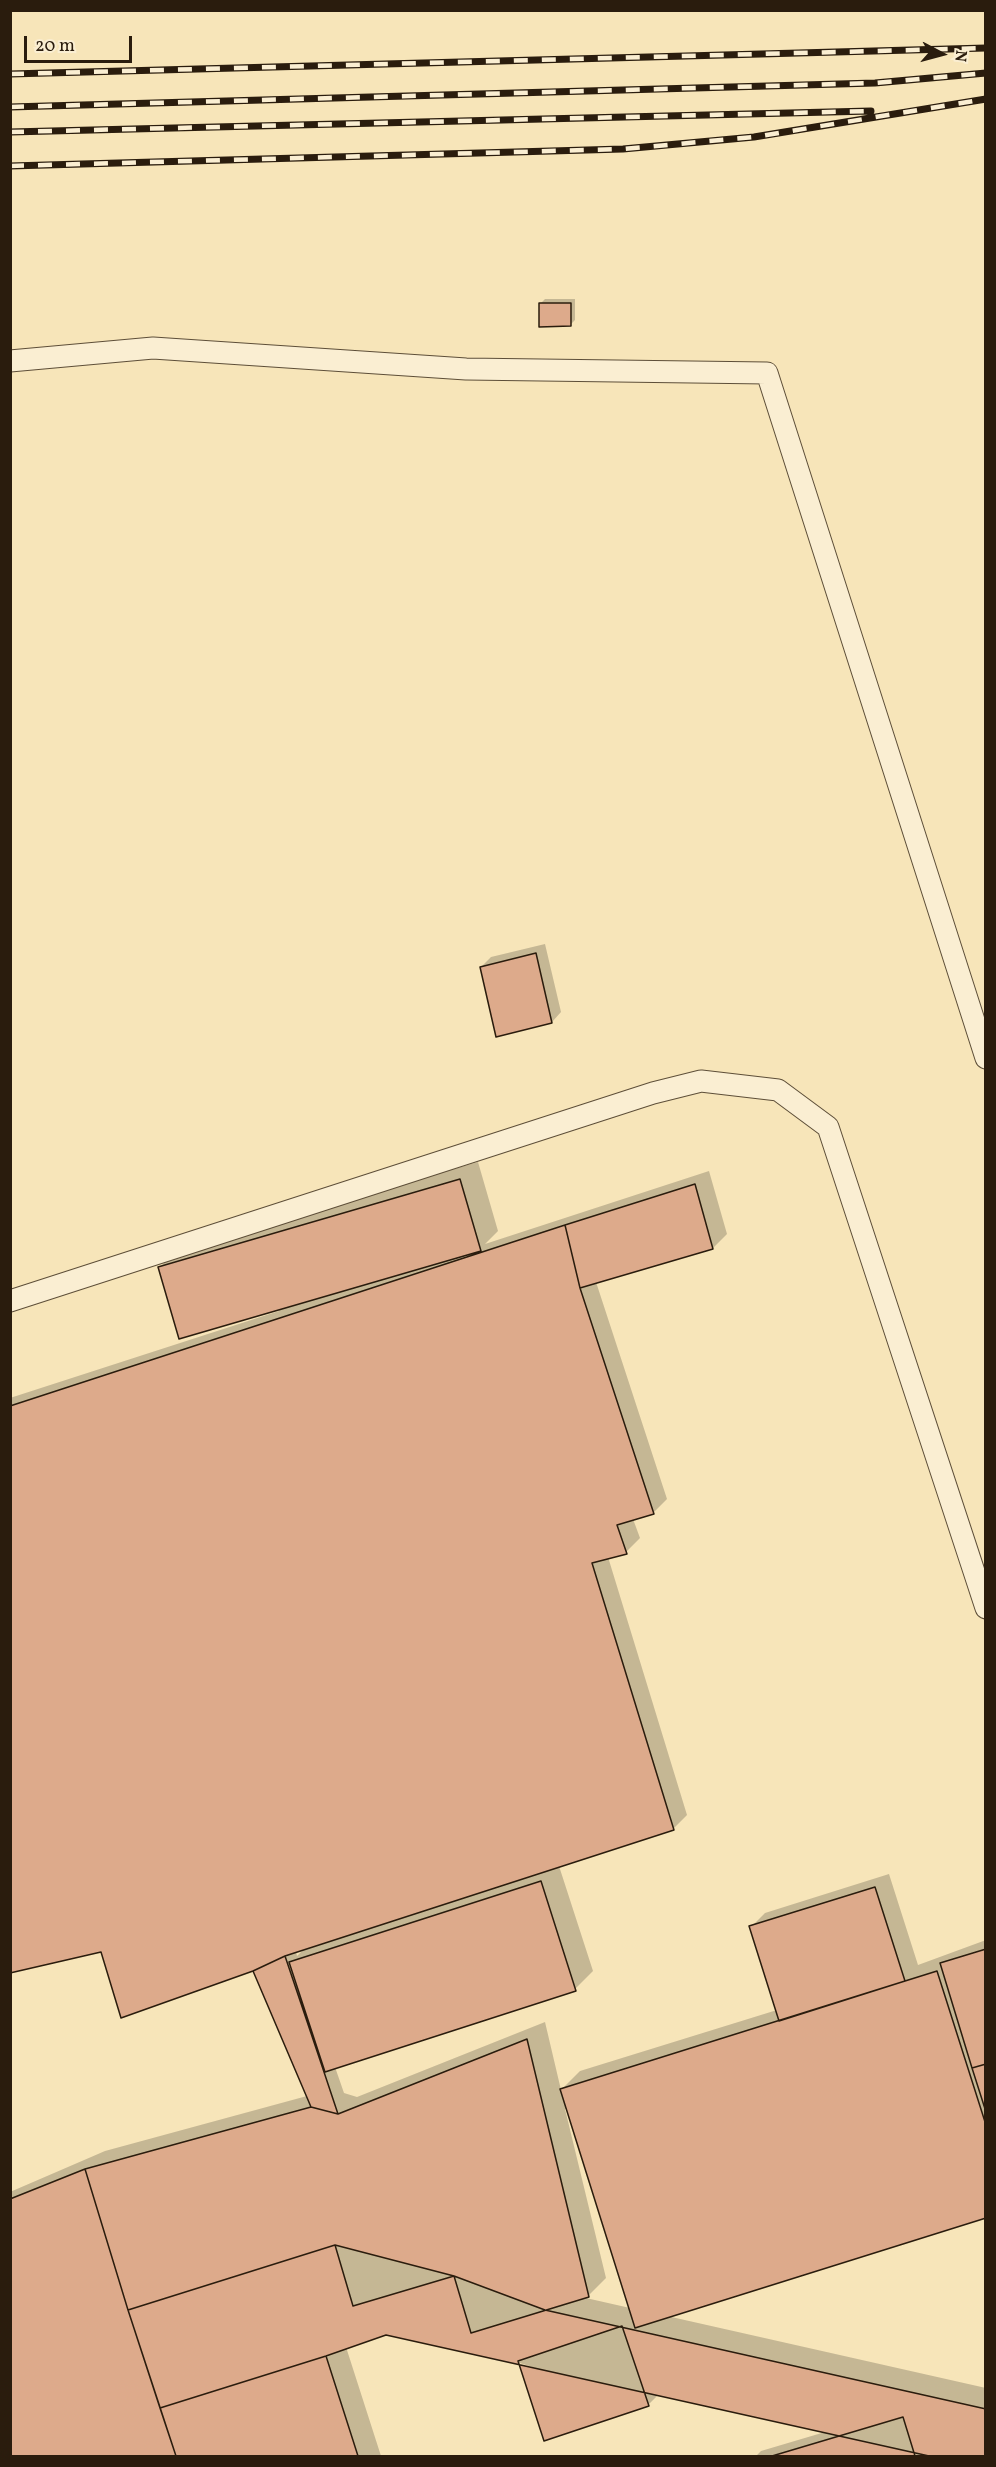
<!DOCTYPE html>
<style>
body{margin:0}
#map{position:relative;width:996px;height:2467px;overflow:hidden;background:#f7e5b9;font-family:Vollkorn,serif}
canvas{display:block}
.frame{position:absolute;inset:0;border:12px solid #2a1c0d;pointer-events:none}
.north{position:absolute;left:912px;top:24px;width:60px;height:60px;-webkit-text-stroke:4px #faeed2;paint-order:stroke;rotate:96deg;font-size:16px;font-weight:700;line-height:24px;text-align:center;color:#2a1c0d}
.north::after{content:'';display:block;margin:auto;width:21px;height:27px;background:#2a1c0d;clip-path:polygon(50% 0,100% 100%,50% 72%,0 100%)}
.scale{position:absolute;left:24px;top:36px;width:108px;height:27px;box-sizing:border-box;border:3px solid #2a1c0d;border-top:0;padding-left:8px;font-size:18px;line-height:21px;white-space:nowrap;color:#2a1c0d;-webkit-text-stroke:4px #faeed2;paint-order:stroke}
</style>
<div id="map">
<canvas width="996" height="2467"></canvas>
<div class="frame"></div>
<div class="north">N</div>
<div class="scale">20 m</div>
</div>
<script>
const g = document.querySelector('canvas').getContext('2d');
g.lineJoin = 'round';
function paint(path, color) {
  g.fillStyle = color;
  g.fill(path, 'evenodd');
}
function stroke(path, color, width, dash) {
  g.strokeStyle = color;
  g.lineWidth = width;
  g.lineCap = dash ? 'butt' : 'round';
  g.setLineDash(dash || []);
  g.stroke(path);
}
const shadow = new Path2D(`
 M545 299H575V320L570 325 540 304Z
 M545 944 561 1012 552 1022 481 967 491 957Z
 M478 1162 498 1231 485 1244 709 1171 727 1234 713 1248 596 1282 667 1499 653 1513 633 1519 640 1538 626 1552 608 1557 687 1815 673 1829 559 1866 593 1971 575 1989 335 2067 344 2093 357 2097 545 2022 561 2090 580 2071 777 2010 751 1927 765 1913 889 1874 918 1965 986 1940V2217L667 2316 986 2388V2456H756L761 2451 825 2432 659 2394 648 2405 520 2363 385 2333 346 2347 381 2456H10V2192L105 2151 307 2096 254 1969 102 1950 10 1972V1398L279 1311 278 1308 159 1268 177 1250ZM305 1948 297 1956 296 1951ZM568 2108 630 2308 586 2298 606 2278 565 2109Z`);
const building = new Path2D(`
 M539 303H571V326L539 327Z
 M536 953 552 1023 496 1037 480 967Z
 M460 1179 481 1251 179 1339 158 1267Z
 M695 1184 713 1249 580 1288 565 1225Z
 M565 1225 580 1288 654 1514 617 1525 627 1554 592 1563 674 1830 285 1956 253 1971 121 2018 101 1952 10 1973V1406Z
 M541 1881 576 1991 325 2072 289 1962Z
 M875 1887 905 1981 779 2021 749 1926Z
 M986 1949V2064L972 2068 940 1963Z
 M285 1956 320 2060 338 2114 311 2107 253 1971Z
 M937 1971 986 2125V2218L635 2328 560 2089Z
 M527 2039 589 2297 471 2333 454 2276 353 2306 335 2245 128 2310 85 2169 311 2107 338 2114Z
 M986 2064V2112L972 2068Z
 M85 2169 128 2310 176 2456H10V2199Z
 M335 2245 454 2276 545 2310 986 2409V2456H929L386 2335 326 2356 160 2408 128 2310Z
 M622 2326 649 2406 544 2441 518 2361Z
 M326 2356 358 2456H176L160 2408Z
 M903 2417 915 2456H772Z`);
const lane = new Path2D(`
 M10 361 153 348 466 369 767 373 986 1058
 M10 1301 653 1093 701 1081 778 1090 828 1127 986 1608`);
const rail = new Path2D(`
 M10 74 986 48
 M10 107 875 83 986 73
 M10 132 871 111
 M10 166 623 149 754 137 986 99`);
paint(shadow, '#0003');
paint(building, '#ddaa8b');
stroke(building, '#2a1c0d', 1.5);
stroke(lane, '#5d4e38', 23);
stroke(lane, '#faeed2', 21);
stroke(rail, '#2a1c0d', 7);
stroke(rail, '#faeed2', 4.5, [14]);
</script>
